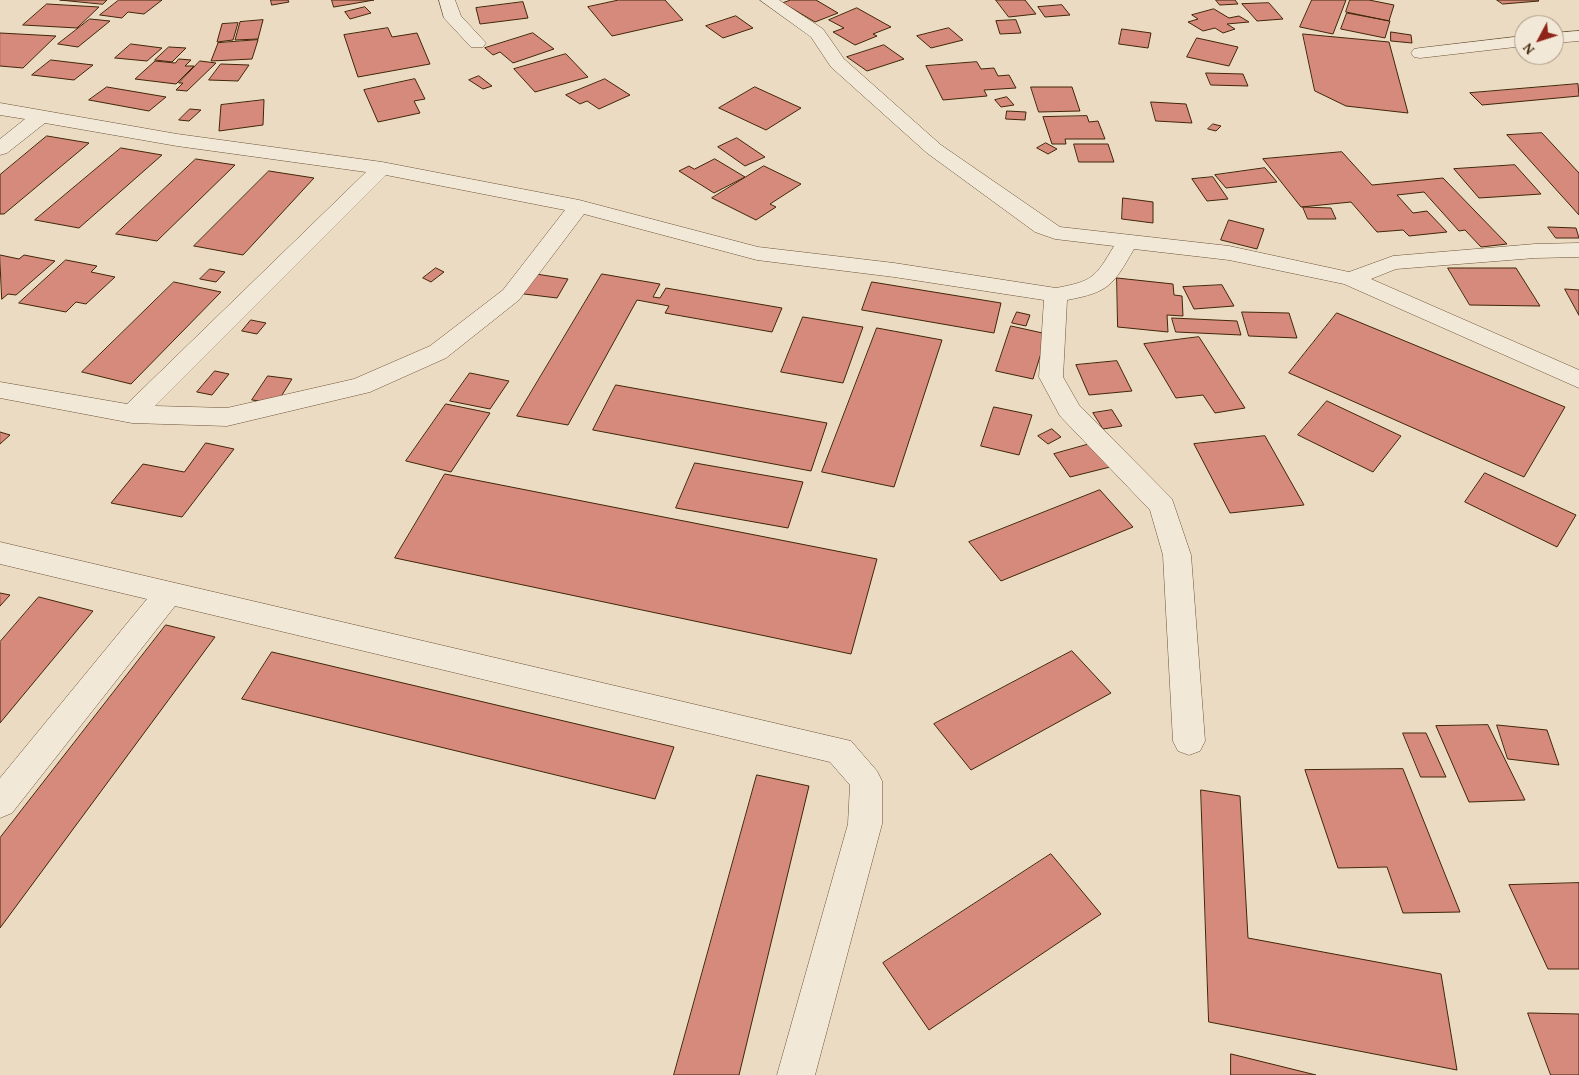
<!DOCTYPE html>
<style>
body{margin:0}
#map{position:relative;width:1579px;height:1075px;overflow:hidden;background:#ebdbc2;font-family:"Gentium Book Plus",serif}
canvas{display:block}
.north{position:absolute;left:1514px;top:15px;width:50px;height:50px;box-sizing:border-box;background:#f2e8d7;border:1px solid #ab9a84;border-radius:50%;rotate:230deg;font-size:14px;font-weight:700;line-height:20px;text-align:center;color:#412607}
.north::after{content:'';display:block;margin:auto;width:18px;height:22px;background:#8f2418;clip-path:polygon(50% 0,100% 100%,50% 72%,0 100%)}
</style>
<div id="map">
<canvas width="1579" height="1075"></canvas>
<div class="north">N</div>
</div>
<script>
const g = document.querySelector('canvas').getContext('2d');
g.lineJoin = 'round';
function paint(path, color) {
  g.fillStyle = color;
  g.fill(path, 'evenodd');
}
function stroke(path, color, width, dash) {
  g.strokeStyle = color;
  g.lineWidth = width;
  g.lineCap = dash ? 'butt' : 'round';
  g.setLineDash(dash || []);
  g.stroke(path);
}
const building = new Path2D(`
 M60 0H107L103 4Z
 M119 0H162L144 14 128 12 122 18 100 15Z
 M271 0H288L289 2 272 5Z
 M332 0H374L334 7Z
 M619 0H665L683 20 612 36 588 7Z
 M791 0H816L838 13 815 22 783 3Z
 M996 0H1025L1036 14 1009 17Z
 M1216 0H1235L1238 4 1220 5Z
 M1312 0H1346L1333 34 1300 27Z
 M1350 0H1369L1394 5 1389 21 1346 12Z
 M1497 0H1538L1539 1 1503 4Z
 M523 2 528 18 480 24 476 8Z
 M1269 3 1283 19 1257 21 1242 4Z
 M47 4 99 7 77 28 23 25Z
 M1062 5 1070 15 1045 17 1038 7Z
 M365 7 371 13 350 19 345 12Z
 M857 8 891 27 873 34 877 36 855 45 833 32 844 28 829 20Z
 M1214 9 1229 18 1239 16 1249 22 1227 24 1235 29 1223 33 1215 28 1203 31 1188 22 1198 19 1192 15Z
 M1347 13 1390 21 1385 38 1341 29Z
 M736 16 753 28 723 38 706 26Z
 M90 19 110 21 78 47 58 44Z
 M263 20 258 39 235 40 240 22Z
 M1016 20 1021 33 1000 34 996 21Z
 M238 23 233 40 217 42 222 24Z
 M388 28 392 37 417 33 430 64 358 77 344 35Z
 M949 28 963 40 931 48 917 36Z
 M1122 29 1151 33 1148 48 1119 44Z
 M1391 32 1411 35 1412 43 1391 41Z
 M0 33 56 36 23 68 0 66Z
 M533 33 554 49 513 63 500 52 493 55 485 48Z
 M1303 34 1389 42 1408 113 1346 106 1315 91Z
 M1197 38 1238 47 1229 66 1187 57Z
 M258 40 252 59 211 61 218 43Z
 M131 44 162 48 147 61 115 58Z
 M884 45 904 59 867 71 847 57Z
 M169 47 186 48 172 62 155 60Z
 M566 54 588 77 535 92 514 69Z
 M179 59 191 60 185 66H194L176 84 135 79 155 61 175 63Z
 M51 60 93 65 74 80 32 75Z
 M200 61 216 63 187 91 176 90 183 83H179Z
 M977 62 981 69 994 68 998 76 1009 75 1016 88 984 90 987 96 943 100 926 66Z
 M221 64 249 65 238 81 209 80Z
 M1206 73 1243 74 1248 86 1211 85Z
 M479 76 492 86 483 89 469 80Z
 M415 79 425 99 414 101 420 113 378 122 364 90Z
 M605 79 630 95 599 109 587 101 580 104 566 95Z
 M1578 84 1579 96 1482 105 1470 93Z
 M107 87 166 97 149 111 89 100Z
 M755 87 801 108 766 130 719 108Z
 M1031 87H1072L1080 111 1039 112Z
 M1007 97 1014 105 1001 107 995 100Z
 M264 100 263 125 219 131 221 105Z
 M1151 102 1186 104 1192 123 1156 121Z
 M190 109 201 110 189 121 179 120Z
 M1007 111 1026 112 1025 120 1006 119Z
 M1087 116 1089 122 1098 121 1105 139H1065L1066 144H1052L1043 117Z
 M1213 124 1221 126 1216 131 1208 129Z
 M1542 133 1579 173V215L1507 135Z
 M47 136 89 143 4 214H0V175Z
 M737 138 765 157 745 166 718 147Z
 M1046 143 1057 149 1048 154 1037 148Z
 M1074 144H1108L1114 162H1079Z
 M121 148 162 155 79 228 35 220Z
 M1342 152 1372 185 1443 178 1507 244 1481 247 1465 230 1459 231 1424 192 1397 195 1413 213 1427 211 1447 232 1409 236 1403 230 1377 232 1351 202 1301 207 1263 159Z
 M196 159 235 165 157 241 116 234Z
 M715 159 745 177 714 193 679 171 689 166 694 169Z
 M1515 165 1541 194 1479 198 1454 169Z
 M764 166 801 184 770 204 776 207 756 220 712 198Z
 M1265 168 1277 182 1226 188 1215 175Z
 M269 171 314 178 243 255 194 246Z
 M1213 177 1228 199 1207 201 1192 179Z
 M1123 198 1153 202V223L1122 219Z
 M1303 207 1331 208 1336 219H1308Z
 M1229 220 1264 229 1257 249 1221 240Z
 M1548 227 1576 228 1579 238H1556Z
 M0 255 19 259 24 255 55 261 16 295 8 294 2 299Z
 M66 260 97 266 91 272 115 277 86 304 76 302 66 312 19 303Z
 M436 268 444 272 431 282 423 278Z
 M1448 268H1516L1540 306 1470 305Z
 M210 269 225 272 216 282 200 279Z
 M536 274 568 279 557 298 524 294Z
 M602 274 660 284 653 297 660 298 666 288 782 308 772 332 665 313 669 306 637 300 568 425 517 416Z
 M1117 278 1173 284 1174 295 1182 296 1183 316 1167 315 1168 332 1118 327Z
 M174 282 221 292 131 384 82 372Z
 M872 282 1001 303 994 333 862 310Z
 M1222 285 1234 306 1194 309 1183 287Z
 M1565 289 1579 290V315Z
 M1017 312 1030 315 1026 326 1012 323Z
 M1242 312 1289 313 1297 338 1249 336Z
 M1337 313 1565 407 1524 477 1289 373Z
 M803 317 863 327 843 383 781 372Z
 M1172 318 1237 321 1241 335 1176 332Z
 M251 320 266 323 257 334 242 331Z
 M1011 326 1047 334 1033 379 996 371Z
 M877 328 942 340 894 487 822 472Z
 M1199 337 1245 408 1215 413 1203 395 1176 398 1144 344Z
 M1117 361 1132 391 1089 395 1076 365Z
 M215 371 229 374 212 395 197 392Z
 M470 373 509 381 490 409 450 401Z
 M268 376 292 379 277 403 252 400Z
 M616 385 827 423 811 471 593 430Z
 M1327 401 1401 436 1373 472 1298 435Z
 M446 404 490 413 451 472 406 461Z
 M994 407 1032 415 1019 455 981 446Z
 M1112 410 1122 426 1103 429 1093 413Z
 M1052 429 1061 437 1048 444 1038 436Z
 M0 432 10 435 0 444Z
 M1265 436 1304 505 1230 513 1194 444Z
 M1097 442 1114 466 1070 477 1054 454Z
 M206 443 234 449 182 517 111 503 143 464 184 472Z
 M695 463 803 482 788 528 676 508Z
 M1485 473 1576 515 1557 547 1465 502Z
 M445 474 877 559 851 654 395 558Z
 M1100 490 1133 527 1001 581 969 542Z
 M0 593 10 595 0 606Z
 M39 597 93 611 0 723V642Z
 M166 625 215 637 0 928V838Z
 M1072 651 1111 693 971 770 934 724Z
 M272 652 674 747 655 799 242 699Z
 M1488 725 1525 800 1469 802 1436 726Z
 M1497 725 1547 730 1559 765 1508 759Z
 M1403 733H1426L1446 777H1421Z
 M1403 769 1460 912 1403 913 1387 867 1338 868 1305 770Z
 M757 775 809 786 739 1075H674Z
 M1201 790 1240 796 1248 938 1441 974 1457 1070 1209 1022Z
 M1051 854 1101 914 929 1030 883 963Z
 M1579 883V969H1548L1509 885Z
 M1528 1013 1579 1014V1075H1551Z
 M1231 1054 1316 1075H1231Z`);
const minor = new Path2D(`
 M439 0H455L461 16 486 43 483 47H471L444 18Z
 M760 0H779L823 29 844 59 941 145 1060 227 1229 246 1349 272 1393 256 1535 244 1579 243V257L1535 258 1396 269 1371 279 1579 370V388L1344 284 1229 260 1134 249C1113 285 1110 292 1067 300L1063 377 1079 405 1172 499 1191 555 1205 741 1200 751 1189 755 1178 751 1173 741 1163 555 1150 510 1060 416 1039 377 1044 300 894 277 757 260 584 214 519 300 446 358 370 392 227 426 132 423 0 398V382L127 404 366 172 177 146 45 123 7 153 0 155V139L25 119 0 115V103L177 134 382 162 579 200 758 247 894 263 1056 288C1093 281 1095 278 1114 246L1055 239 1035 232 927 153 831 67 811 37ZM386 175 565 210 503 290 430 346 354 379 227 408 155 406Z
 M1579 31V41L1554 43V33Z
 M1524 36V46L1420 58 1414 57 1411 53 1414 49 1420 48Z
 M0 542 851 741 877 771 882 781V824L815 1075H777L848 824 850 785 830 762 175 606 12 813 0 818V778L147 599 0 564Z`);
paint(building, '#d68a7c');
stroke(building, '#412607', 1);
stroke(minor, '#6c5336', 1);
paint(minor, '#f2e8d7');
</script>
